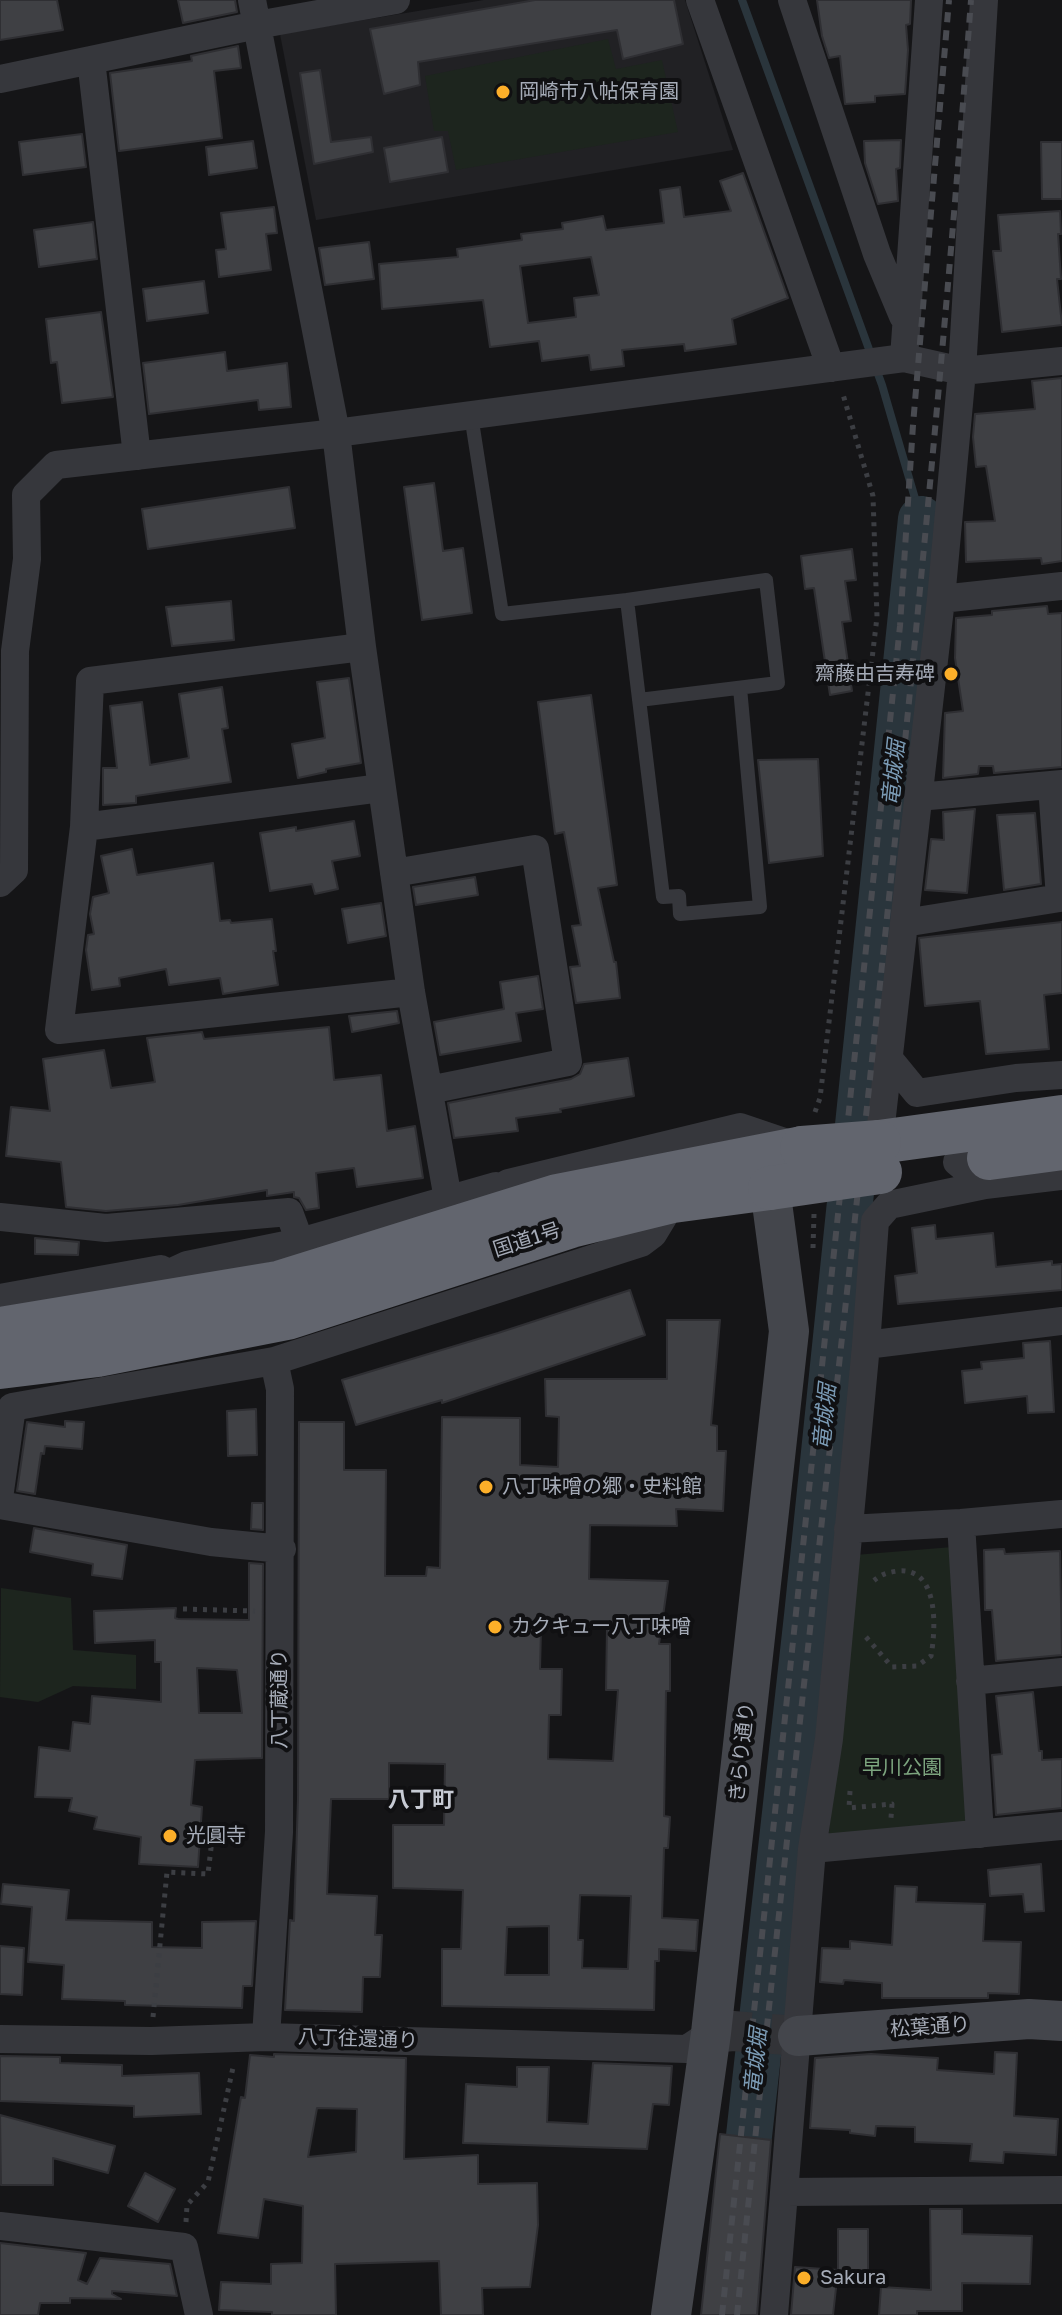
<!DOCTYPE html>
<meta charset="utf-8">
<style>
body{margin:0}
canvas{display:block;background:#151517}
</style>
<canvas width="1062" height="2315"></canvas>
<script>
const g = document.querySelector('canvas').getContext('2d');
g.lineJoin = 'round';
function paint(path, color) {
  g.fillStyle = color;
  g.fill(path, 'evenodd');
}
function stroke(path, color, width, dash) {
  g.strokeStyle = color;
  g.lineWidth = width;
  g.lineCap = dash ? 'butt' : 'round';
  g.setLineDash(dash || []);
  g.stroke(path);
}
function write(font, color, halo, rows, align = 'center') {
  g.font = font + ' "Golos Text","Noto Sans JP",sans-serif';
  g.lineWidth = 8;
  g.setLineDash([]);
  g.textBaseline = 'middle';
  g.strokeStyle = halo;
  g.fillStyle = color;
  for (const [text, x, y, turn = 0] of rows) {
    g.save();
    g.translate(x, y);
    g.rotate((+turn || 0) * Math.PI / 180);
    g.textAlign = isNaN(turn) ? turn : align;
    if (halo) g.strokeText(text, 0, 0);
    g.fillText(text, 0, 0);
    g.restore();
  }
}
const built = new Path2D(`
 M484 0H685L733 150 316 220 280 34Z`);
const green = new Path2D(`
 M608 39 616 69 662 60 678 132 456 170 448 131H434L425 76Z
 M953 1547 973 1829 828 1843 855 1555Z
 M1 1588 71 1598 73 1650 136 1655V1689L73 1686 38 1702 0 1697Z`);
const stream = new Path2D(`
 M742 0 882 385 921 519`);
const river = new Path2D(`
 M729 2315 807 1616 921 519`);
const building = new Path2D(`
 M0 0H57L63 30 0 40Z
 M178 0H235L237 12 183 23Z
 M535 0H674L683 44 623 59 617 30 418 62 420 85 384 94 370 29Z
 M817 0H911L910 24 906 25 908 50 905 94 875 96V102L845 104 840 56 829 58 822 36Z
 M238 46 241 68 214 71 222 138 119 151 110 73 192 61 191 56Z
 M320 70 331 142 371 137 373 152 314 164 300 73Z
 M82 134 86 167 23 175 19 142Z
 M442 137 448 172 390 182 384 148Z
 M901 140 900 168 896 169 898 201 878 204 865 163 864 141Z
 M253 141 257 168 209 175 206 147Z
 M1041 142H1062V199H1042Z
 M743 173 788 298 732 319 736 344 685 351 684 344 622 350 624 366 591 370 589 355 542 361 539 341 490 347 483 300 382 309 379 264 458 257 457 249 522 240 521 234 563 229 562 223 603 216 606 230 664 223 660 190 680 187 684 217 731 211 720 181ZM591 257 599 295 574 298 576 317 528 323 520 266Z
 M274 207 277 233 266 234 271 270 219 277 216 250 226 249 221 213Z
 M1060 211 1061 234H1058L1061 279H1057L1062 325 1002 332 993 251H1001L998 215Z
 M93 222 97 259 39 267 34 230Z
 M369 242 374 279 325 285 319 248Z
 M204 281 208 313 147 321 143 289Z
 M101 312 113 397 62 403 57 362 51 363 46 319Z
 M225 352 227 371 287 363 291 407 259 410 258 400 149 414 143 363Z
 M1062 378V561L1042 564 1041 558 966 562 965 522 995 521 986 466 976 467 973 437 975 414 1035 409 1032 381Z
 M434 483 443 551 463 548 472 613 422 620 404 487Z
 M289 487 295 528 148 549 142 509Z
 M852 549 856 580 845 581 851 621 842 622 852 691 830 695 814 588 805 589 801 556Z
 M231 601 234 640 172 646 166 607Z
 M1047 606 1048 614 1062 613V767L994 773 993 766H979L978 774 943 778 945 713 963 711 955 658 956 618 992 615V611Z
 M349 678 361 763 326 769V772L298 778 292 744 325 738 317 682Z
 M222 687 228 728 222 729 231 782 136 796V803L103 805V768H117L110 706 142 702 150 765 189 758 179 694Z
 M591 695 617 885 598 888 614 962H616L620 998 576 1003 570 967 580 966 572 926 581 925 564 832 555 834 538 702Z
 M818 759 823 856 769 863 758 760Z
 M975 809 967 893 925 890 931 839 944 840 943 812Z
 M1035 813 1041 884 1004 890 997 815Z
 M354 821 360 856 332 861 338 889 315 894 312 884 270 891 260 833 296 827V831Z
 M132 849 137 875 213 863 220 921 230 920 231 923 272 919 276 951H273L278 985 223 994 220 978 169 985 166 969 119 978 120 986 92 990 86 950 88 935 94 934 90 914 93 897 109 893 101 856Z
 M475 877 478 895 416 905 413 887Z
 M381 903 386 936 348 943 342 909Z
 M1062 922V993L1044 995 1049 1049 986 1054 980 1001 925 1006 919 938Z
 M538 976 543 1009 516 1013 521 1041 440 1055 434 1022 504 1009 500 982Z
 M397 1011 399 1023 352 1032 349 1016Z
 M329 1027 334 1080 381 1075 387 1131 415 1126 423 1178 357 1187 354 1168 316 1173 319 1208 306 1210 299 1198 294 1197V1192L267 1196V1190L178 1205 106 1211 66 1207 61 1162 6 1156 11 1107 50 1111 43 1059 104 1050 111 1088 155 1082 147 1038 202 1032 204 1039Z
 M628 1058 634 1096 560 1109 561 1112 516 1118 518 1131 454 1138 448 1103 571 1079 580 1074 584 1064Z
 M935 1225 936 1239 993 1233 996 1267 1052 1261V1265L1062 1264V1290L898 1304 895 1276 917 1273 912 1228Z
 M35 1238 79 1242 78 1255 35 1254Z
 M630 1290 645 1335 442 1403V1400L356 1425 342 1380 498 1333Z
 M667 1320H720L711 1425 717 1426V1451H726L723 1511 676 1509 677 1526 590 1525 589 1579 668 1581 659 1644H670V1691H666L664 1816 670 1817 668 1848H664L662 1918 698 1920 696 1951 659 1949V1961H655L654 2010 442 2006V1949H461L463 1890 393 1888V1825H444L445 1764 389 1763V1799H331L327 1894 377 1896 375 1935H382L380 1977H363L362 2012 285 2010 290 1920 294 1921 298 1799 299 1422H344V1470H386L385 1576H426L427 1567 440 1568 442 1417 520 1418V1465L558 1467 559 1417 546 1416 545 1379H667ZM541 1628 607 1629 606 1690H618L613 1761 548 1759 549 1715H561L562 1669H540ZM580 1895 631 1896 628 1969 582 1968 583 1940H578ZM549 1926V1975H505L507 1927Z
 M1050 1341 1054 1412 1028 1413 1027 1396 965 1403 962 1371 982 1369 981 1362 1024 1358 1023 1343Z
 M256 1409 257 1455 228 1456 227 1411Z
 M65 1421 84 1422 82 1449 45 1446 44 1454 41 1453 35 1494 17 1491 27 1422 65 1427Z
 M252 1503H263V1530L251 1529Z
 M34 1528 127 1545 122 1579 92 1575 93 1564 30 1552Z
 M1004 1549 1005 1554 1060 1551 1062 1655 996 1661 992 1610H985L984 1550Z
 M249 1563 263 1564 262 1758 195 1760 191 1805 202 1807 198 1867 139 1864 141 1837 94 1829 97 1817 69 1811 72 1798 35 1797 39 1747 70 1751 73 1722 90 1724 92 1696 161 1702V1662H155V1640L95 1643 94 1611 176 1608 175 1618 178 1619 249 1620ZM197 1668 237 1670 242 1713H199Z
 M1033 1692 1039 1751H1042V1760L1062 1759V1808L996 1815 992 1755 1002 1754 996 1696Z
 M1041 1864 1044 1911 1025 1912 1023 1894 990 1896 988 1870Z
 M3 1884 69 1890 66 1920 152 1922V1947L202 1948V1922L256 1921 252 1986H243L242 2008 125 2005V2001L62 1999 64 1965 28 1962 32 1907 1 1904Z
 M895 1886 917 1887 916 1902 985 1904 983 1941 1021 1942 1019 1994 988 1993V1998H882V1983L844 1980 843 1984 820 1982 822 1948 850 1949V1941L892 1945Z
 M0 1946 24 1948 22 1995 0 1994Z
 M995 2052 1017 2053 1014 2116 1058 2119 1056 2155 1004 2152 1003 2163 970 2161 972 2144 915 2142V2127L876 2126 875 2136 850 2133V2130L810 2128 815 2058 871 2054 938 2058 937 2070 994 2074Z
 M274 2054 406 2058 404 2159 478 2155V2184L537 2183 538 2225 530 2287 482 2288 483 2315H441L439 2261 335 2264 336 2315H272V2312L219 2310 221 2282 271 2284V2264L302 2263 303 2206 264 2199 258 2238 218 2233 241 2097 245 2098 250 2055 274 2057ZM317 2108 357 2109 356 2152 308 2157Z
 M0 2056 60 2057V2063L122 2065V2076L199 2073 201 2114 134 2117V2106L0 2101Z
 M593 2063 672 2066 669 2105 653 2104 647 2149 463 2143 466 2084 517 2087V2067H549L547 2122 588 2124Z
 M0 2115 115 2146 108 2173 53 2158V2185H1Z
 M720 2134 771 2140 757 2315H701Z
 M145 2173 175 2189 158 2222 128 2206Z
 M930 2209H962V2234L1032 2236 1030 2284 962 2283V2311H917V2315H879L881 2287 931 2290Z
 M838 2229H868V2279H838Z
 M0 2243 86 2253 78 2280 87 2284 100 2258 170 2264 177 2296 112 2291V2294L121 2299 70 2298V2303H40L38 2315H0Z
 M795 2267 838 2270 833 2315H791Z`);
const secondaryTunnel = new Path2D(`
 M711 2033 733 2031 798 2036`);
const path = new Path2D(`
 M815 1112 820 1098 877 617 873 496 842 391
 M813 1248 814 1214
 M183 1609 255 1611
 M866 1637 892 1667 917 1666 931 1656C936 1628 939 1567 898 1571 884 1573 880 1575 870 1584
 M850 1791 849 1808 892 1804 891 1818
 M153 2017 167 1872 208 1874 213 1831 253 1832
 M186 2222 187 2205 208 2182 234 2063`);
const lane = new Path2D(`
 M471 415 502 614 627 600 663 897 679 896 680 914 760 907 740 688
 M627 600 766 580 778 683 639 700`);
const street = new Path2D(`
 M252 0 336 433 362 647 411 992 448 1199
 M700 0 831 368
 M792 0 877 254 903 316
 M0 79 91 60
 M904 358 929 0
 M137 456 91 60 257 25 396 0
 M941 599 1062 586
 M362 647 90 681 84 827 59 1030 411 992
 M918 797 1062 784
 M84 827 381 788
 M394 873 535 849 568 1062 429 1090
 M0 883 14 870 15 651 27 559 26 495 56 465 336 433 904 358 962 371 1062 361
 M904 923 1060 898 1052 785
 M890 1060 917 1093 1016 1078 1062 1075
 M879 1142 941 599 962 371 984 0
 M957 1162 985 1185
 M508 1183 740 1127 796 1146
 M0 1217 106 1228 289 1212 300 1242
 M0 1298 161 1269
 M120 1308 144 1285 187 1265 300 1242 496 1186 546 1194
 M866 1345 1062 1321
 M0 1491 12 1407 274 1361 641 1243 653 1234 673 1201
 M0 1505 211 1542 282 1549
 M961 1523 980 1834
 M848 1529 961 1523 1062 1514
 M970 1681 1062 1672
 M812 1849 1062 1826
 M266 2037 279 1832 280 1389 274 1361
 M0 2039 151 2041 266 2037 687 2049 711 2033
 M785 2192 1062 2190
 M0 2226 184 2247 199 2315
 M774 2315 812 1849 829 1739 866 1345 875 1221 889 1205 985 1185 1062 1176`);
const secondary = new Path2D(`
 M798 2036 1029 2019 1062 2021
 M671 2315 711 2033 789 1331 770 1188`);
const highway = new Path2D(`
 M879 1142 1062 1117
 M989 1158 1062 1148
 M0 1329 278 1283 557 1196 802 1148
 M0 1367 98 1355 287 1318 571 1226 673 1201 770 1188`);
const rail = new Path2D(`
 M722 2315 900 626 913 425 949 0
 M737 2315C815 1543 913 773 971 0`);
const highwayBridge = new Path2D(`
 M802 1148 879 1142
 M770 1188 880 1172`);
const markers = [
 [503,92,8,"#fcaf29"],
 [951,674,8,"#fcaf29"],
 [486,1487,8,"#fcaf29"],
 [495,1627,8,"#fcaf29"],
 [170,1836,8,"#fcaf29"],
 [804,2278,8,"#fcaf29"]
];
const poiNames = [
 ["岡崎市八帖保育園",519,92],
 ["齋藤由吉寿碑",935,674,"right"],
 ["八丁味噌の郷・史料館",502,1487],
 ["カクキュー八丁味噌",511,1627],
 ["光圓寺",186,1836],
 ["Sakura",820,2278]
];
const streetNames = [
 ["国道1号",527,1240,-18],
 ["八丁蔵通り",280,1699,-90],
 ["きらり通り",742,1752,-84],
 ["松葉通り",930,2027,-4],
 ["八丁往還通り",358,2039,2]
];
const parkNames = [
 ["早川公園",902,1768]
];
const waterNames = [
 ["竜城堀",894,773,-84],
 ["竜城堀",825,1417,-84],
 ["竜城堀",756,2061,-84]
];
const neighbourhoodNames = [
 ["八丁町",421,1800]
];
paint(built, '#212124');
paint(green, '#1d251e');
stroke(stream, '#2a353c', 8);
stroke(river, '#2a353c', 46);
paint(building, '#3f4044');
stroke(building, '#2f2f33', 2);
stroke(secondaryTunnel, '#323337', 40, [40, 20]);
stroke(path, '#3c3e43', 5, [4, 6]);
stroke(lane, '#36373c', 14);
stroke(street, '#36373c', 28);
stroke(secondary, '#44464c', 40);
stroke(highway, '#62656e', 44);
stroke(rail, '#494b51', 6, [10, 8]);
stroke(highwayBridge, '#62656e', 44);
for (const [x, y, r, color] of markers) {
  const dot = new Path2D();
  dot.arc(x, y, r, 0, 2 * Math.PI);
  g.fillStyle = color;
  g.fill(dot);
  stroke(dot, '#101012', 3);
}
write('20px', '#a6acb8', '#101012', poiNames, 'left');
write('20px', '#a6acb8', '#101012', streetNames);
write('20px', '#7ca47e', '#101012', parkNames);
write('italic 22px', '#7b9bb5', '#101012', waterNames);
write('bold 22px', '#c7cbd4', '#101012', neighbourhoodNames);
</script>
